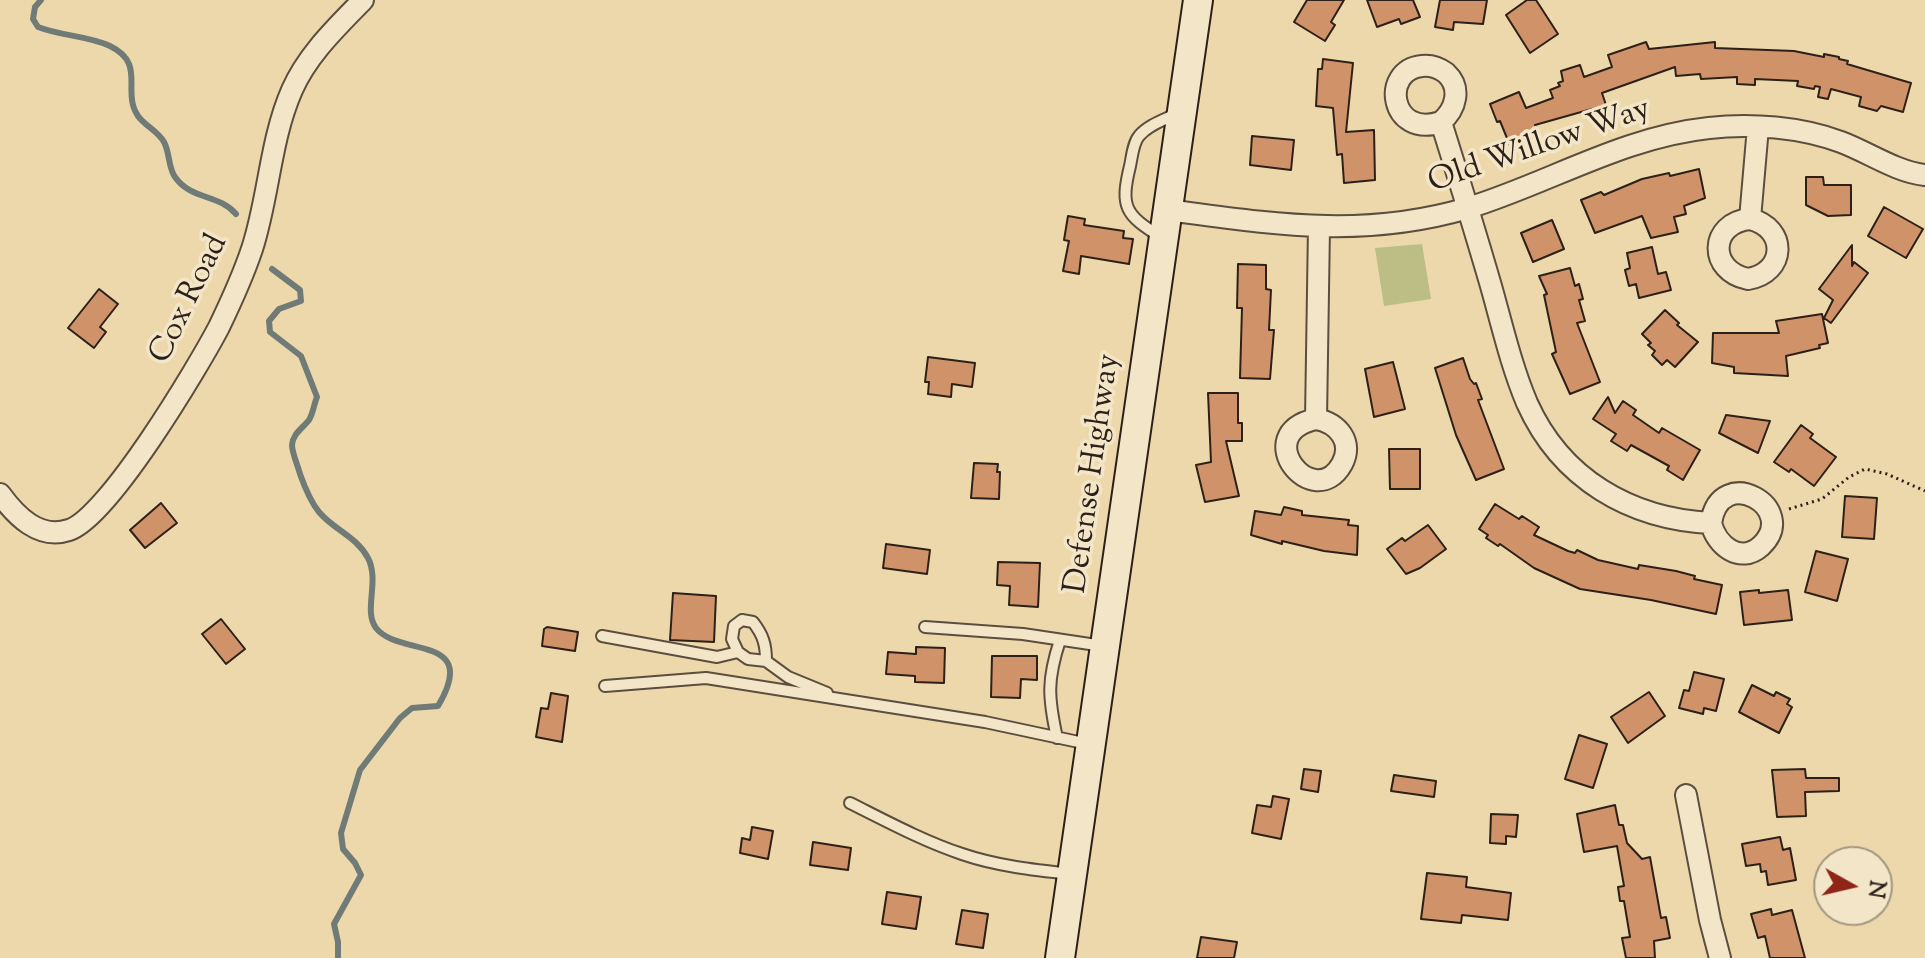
<!DOCTYPE html>
<style>
body{margin:0}
#map{position:relative;width:1925px;height:958px;overflow:hidden;background:#ecd8ab;font-family:"Sorts Mill Goudy",serif}
canvas{display:block}
.north{position:absolute;left:1813px;top:846px;width:80px;height:80px;box-sizing:border-box;background:#f3e6c8;border:2px solid #a39782;border-radius:50%;rotate:98deg;font-size:22px;font-weight:700;line-height:32px;text-align:center;color:#2c2019}
.north::after{content:'';display:block;margin:auto;width:28px;height:36px;background:#8f2418;clip-path:polygon(50% 0,100% 100%,50% 72%,0 100%)}
</style>
<div id="map">
<canvas width="1925" height="958"></canvas>
<div class="north">N</div>
</div>
<script>
const g = document.querySelector('canvas').getContext('2d');
g.lineJoin = 'round';
function paint(path, color) {
  g.fillStyle = color;
  g.fill(path, 'evenodd');
}
function stroke(path, color, width, dash) {
  g.strokeStyle = color;
  g.lineWidth = width;
  g.lineCap = dash ? 'butt' : 'round';
  g.setLineDash(dash || []);
  g.stroke(path);
}
function write(font, color, halo, rows, align = 'center') {
  g.font = font + ' "Sorts Mill Goudy",serif';
  g.lineWidth = 7;
  g.setLineDash([]);
  g.textBaseline = 'middle';
  g.strokeStyle = halo;
  g.fillStyle = color;
  for (const [text, x, y, turn = 0] of rows) {
    g.save();
    g.translate(x, y);
    g.rotate((+turn || 0) * Math.PI / 180);
    g.textAlign = isNaN(turn) ? turn : align;
    if (halo) g.strokeText(text, 0, 0);
    g.fillText(text, 0, 0);
    g.restore();
  }
}
const green = new Path2D(`
 M1422 244 1431 299 1384 306 1375 248Z`);
const stream = new Path2D(`
 M41 0 35 7 33 19 38 27C61 36 89 36 110 46 147 64 121 91 138 116 145 126 158 131 164 142 170 153 168 167 175 177 191 200 219 194 236 214
 M272 269 300 290 301 301 279 309 269 321 270 332 301 356 317 397C314 404 313 414 309 420 303 428 293 433 292 445 292 453 298 466 300 474 305 488 310 501 319 512 334 530 356 536 368 558 380 581 363 611 376 628 398 657 481 634 438 706L412 708 400 718 360 770 341 833 343 849 355 863 361 875 334 924 338 942V958`);
const building = new Path2D(`
 M1307 0H1344L1331 22 1335 25 1325 41 1294 22Z
 M1367 0H1413L1420 17 1401 24 1399 19 1377 27Z
 M1440 0H1487L1483 24 1454 22 1453 30 1435 27Z
 M1527 0H1536L1558 34 1530 53 1506 15Z
 M1646 42 1649 49 1715 42V48L1794 51 1824 57V54L1839 57V59L1848 61 1847 64 1911 83 1903 112 1881 106 1877 111 1859 106 1861 97 1831 89 1828 99 1818 97 1820 87 1815 86 1814 89 1797 86 1798 81 1755 79V85L1737 84V77L1701 79 1700 74 1676 76 1675 67 1602 93 1606 105 1535 125 1539 136 1511 148 1500 121 1497 122 1490 104 1519 92 1526 108 1553 98 1550 90 1560 86 1558 83 1563 81 1561 71 1580 65 1584 77 1612 67 1608 55Z
 M1323 59 1353 63 1346 132 1374 130 1375 180 1344 183 1342 154 1337 155 1333 108 1316 106 1318 69H1322Z
 M1252 136 1294 140 1291 170 1250 165Z
 M1699 169 1705 198 1684 206 1686 214 1674 217 1678 232 1651 238 1642 216 1595 233 1581 200 1601 192 1604 195 1642 179 1669 173 1670 176Z
 M1806 177H1823L1824 185H1851V215L1828 216 1806 205Z
 M1884 207 1923 229 1906 258 1868 236Z
 M1068 216 1085 219 1084 225 1124 231 1123 238 1133 239 1129 264 1081 256 1079 274 1063 271 1069 241 1064 240Z
 M1552 220 1564 249 1533 262 1521 233Z
 M1852 245V266L1854 262 1868 273 1831 323 1824 318 1833 300 1819 289Z
 M1652 247 1658 274 1666 272 1671 290 1639 298 1636 284 1629 286 1625 270 1630 268 1627 253Z
 M1238 264 1266 265V289L1271 290 1269 330H1274L1270 379 1240 378 1242 308H1237Z
 M1570 268 1575 286 1579 284 1583 299 1579 300 1585 321 1577 323 1600 382 1570 394 1552 354 1556 352 1544 295 1547 294 1539 276Z
 M99 289 118 304 100 327 106 332 94 348 68 328Z
 M1665 310 1679 323 1677 325 1698 342 1675 367 1667 360 1662 365 1652 355 1655 351 1648 345 1651 343 1642 334Z
 M1822 314 1828 343 1819 345 1820 348 1786 356 1788 376 1734 373V367L1712 363 1713 333H1779L1776 321Z
 M928 357 975 363 972 387 952 384 951 397 928 394 929 382H925Z
 M1463 358 1470 379 1474 384 1476 383 1482 399 1478 400 1504 469 1476 480 1456 435 1435 368Z
 M1393 362 1405 409 1374 417 1365 369Z
 M1208 393H1238V423H1242V441H1226L1239 496 1205 502 1196 465 1211 462Z
 M1608 397 1615 413 1623 401 1636 410 1633 415 1659 433 1662 428 1700 450 1683 480 1667 470 1669 466 1631 445 1627 451 1611 441 1616 434 1593 419Z
 M1726 415 1770 421 1758 453 1719 433Z
 M1801 425 1813 434 1810 438 1836 457 1814 486 1791 469 1789 472 1774 462Z
 M1389 449H1420V489H1390Z
 M974 463 998 464 997 472H1000L999 499 971 498Z
 M1845 496 1877 498 1874 539 1842 537Z
 M161 503 177 523 145 548 130 530Z
 M1495 504 1519 519 1522 516 1539 527 1534 535 1568 551 1575 553 1577 550 1598 560 1638 569 1639 565 1676 571 1695 576 1694 579 1722 585 1716 614 1651 600 1580 589 1534 568 1500 544 1498 546 1486 538 1488 535 1479 529Z
 M1284 507 1302 511V515L1349 520 1348 525 1358 526 1357 555 1324 551 1282 541V544L1251 535 1255 511 1281 515Z
 M1428 525 1446 549 1420 568 1406 574 1387 549 1402 538 1405 541Z
 M886 544 930 550 927 574 883 568Z
 M1816 551 1848 559 1837 601 1805 592Z
 M998 562 1040 563 1038 607 1009 605 1010 586 997 585Z
 M1759 590V593L1788 590 1792 620 1744 625 1740 592Z
 M673 593 716 596 714 642 670 640Z
 M221 619 245 649 226 664 202 634Z
 M547 627 578 632 575 651 542 646 544 629Z
 M916 647 945 648 944 683 915 682V676L886 674 888 652 916 654Z
 M992 656H1037V680L1021 679 1020 698 991 697Z
 M1694 672 1724 679 1716 711 1704 708 1703 714 1679 708 1684 690 1689 691Z
 M1752 685 1774 696 1776 692 1790 699 1787 704 1792 707 1779 733 1739 712Z
 M1649 692 1665 716 1628 743 1611 717Z
 M551 693 568 696 562 742 536 737 541 708 548 709Z
 M1579 735 1607 744 1593 788 1565 779Z
 M1304 769 1321 771 1318 792 1301 789Z
 M1805 769 1806 778H1839V791L1805 792 1806 816 1777 817 1772 770Z
 M1394 775 1436 781 1434 797 1391 791Z
 M1273 796 1289 799 1281 839 1252 833 1257 805 1271 807Z
 M1615 805 1619 825H1623L1627 843 1642 859 1650 857 1661 918 1666 917 1670 938 1654 941 1655 958H1626L1622 938 1630 937 1624 901H1620L1618 887 1624 886 1617 846 1584 852 1577 814Z
 M1491 814 1518 815 1516 837 1506 836V844L1490 843Z
 M752 827 773 831 768 859 740 853 742 838 750 840Z
 M1780 837 1783 850 1790 848 1796 880 1768 885 1766 871 1761 872 1760 864 1746 866 1742 844Z
 M813 842 851 848 848 870 810 865Z
 M1427 873 1467 877 1466 887 1511 893 1508 920 1462 915 1461 923 1421 919Z
 M887 892 921 897 916 929 882 924Z
 M1771 909 1772 915 1792 910 1805 958H1770L1765 936 1758 938 1751 914Z
 M962 910 988 914 983 948 956 944Z
 M1201 937 1237 942 1234 958H1197Z`);
const path = new Path2D(`
 M1789 509 1822 499 1849 477 1865 469 1887 474 1925 491`);
const lane = new Path2D(`
 M1161 237C1125 215 1120 207 1130 166 1132 157 1133 143 1139 136 1148 125 1164 120 1176 114
 M925 627 1023 634 1103 646
 M602 636 717 657 738 652
 M766 661C766 644 763 635 753 622L742 620 734 626 732 639 738 652 748 659 766 661 788 677 827 693
 M605 686 706 678 985 722 1088 744
 M1057 738C1048 697 1047 680 1060 640
 M850 803C886 821 923 841 962 854 997 866 1034 870 1071 874`);
const street = new Path2D(`
 M1441 122C1390 139 1380 70 1422 66 1431 65 1439 68 1446 73 1462 88 1456 109 1441 122 1458 176 1475 231 1491 286 1502 325 1511 365 1527 403 1561 479 1630 519 1711 523 1716 545 1740 565 1761 546 1801 508 1720 462 1711 523
 M1167 210C1273 224 1362 239 1468 208 1549 183 1623 137 1709 128 1751 123 1801 127 1841 142 1868 152 1896 172 1925 175
 M1750 219C1788 228 1786 273 1748 279 1708 271 1709 223 1750 219L1758 127
 M1316 419C1338 423 1354 442 1342 464 1314 514 1248 434 1316 419L1319 227
 M0 494C16 516 39 540 69 530 108 518 198 367 219 327 231 302 243 276 252 249 269 197 270 140 292 90 308 54 336 28 363 0
 M1686 795 1710 920 1720 958`);
const secondary = new Path2D(`
 M1060 958 1198 0`);
const streetNames = [
 ["Old Willow Way",1540,148,-19],
 ["Cox Road",191,300,-64],
 ["Defense Highway",1095,474,-82]
];
paint(green, '#bcbe86');
stroke(stream, '#707b77', 6);
paint(building, '#d09369');
stroke(building, '#2c2019', 2);
stroke(lane, '#5c4e3e', 14);
stroke(street, '#5c4e3e', 24);
stroke(secondary, '#2c2019', 32);
stroke(path, '#2c2019', 3, [2, 4]);
stroke(lane, '#f3e6c8', 10);
stroke(street, '#f3e6c8', 20);
stroke(secondary, '#f3e6c8', 28);
write('32px', '#2c2019', '#f3e6c8', streetNames);
</script>
